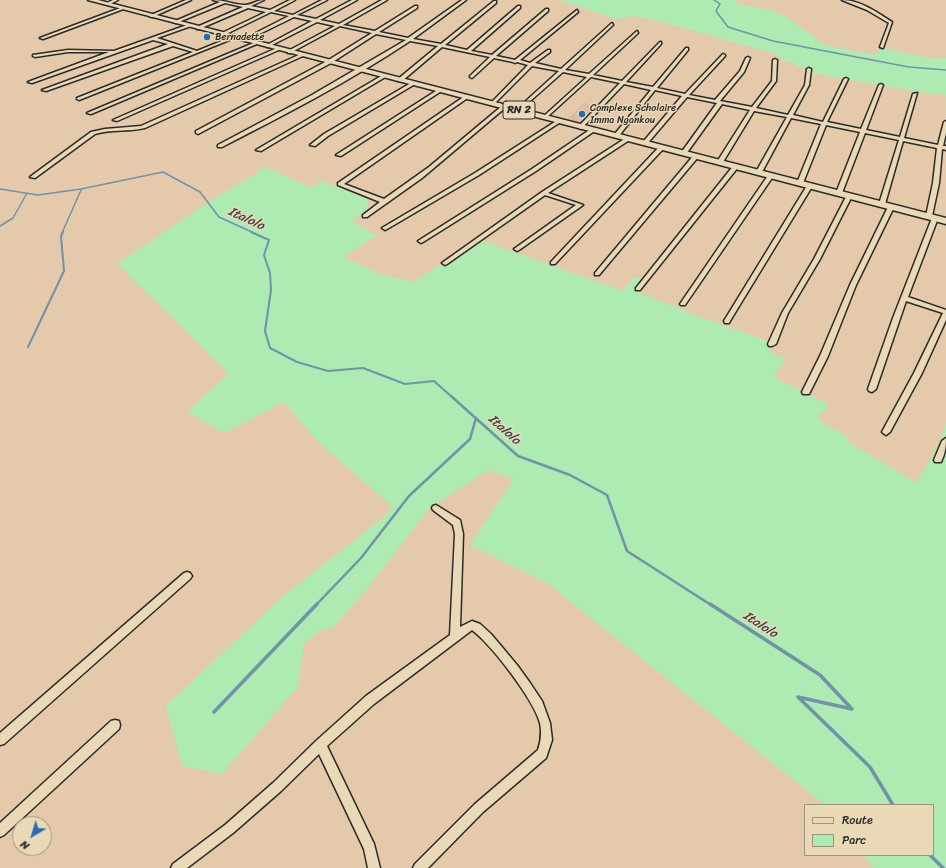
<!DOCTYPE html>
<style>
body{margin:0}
#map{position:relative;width:946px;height:868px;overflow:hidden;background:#e5c9ab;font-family:Sriracha,sans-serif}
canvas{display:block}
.legend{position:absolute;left:804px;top:804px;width:130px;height:52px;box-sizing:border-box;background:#ead9b6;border:1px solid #9e937e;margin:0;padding:5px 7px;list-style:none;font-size:12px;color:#2b2b2b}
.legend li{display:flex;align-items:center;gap:8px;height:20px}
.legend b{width:20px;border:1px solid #9e937e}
.north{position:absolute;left:12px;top:816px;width:40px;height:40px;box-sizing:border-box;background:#ead9b6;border:1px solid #9e937e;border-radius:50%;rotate:218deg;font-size:11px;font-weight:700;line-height:16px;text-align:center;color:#2b2b2b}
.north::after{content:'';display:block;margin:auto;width:14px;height:18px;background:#1f6fb2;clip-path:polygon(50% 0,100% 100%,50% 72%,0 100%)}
</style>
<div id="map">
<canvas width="946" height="868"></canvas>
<ul class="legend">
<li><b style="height:5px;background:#ead9b6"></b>Route</li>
<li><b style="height:11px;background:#adebb2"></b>Parc</li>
</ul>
<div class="north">N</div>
</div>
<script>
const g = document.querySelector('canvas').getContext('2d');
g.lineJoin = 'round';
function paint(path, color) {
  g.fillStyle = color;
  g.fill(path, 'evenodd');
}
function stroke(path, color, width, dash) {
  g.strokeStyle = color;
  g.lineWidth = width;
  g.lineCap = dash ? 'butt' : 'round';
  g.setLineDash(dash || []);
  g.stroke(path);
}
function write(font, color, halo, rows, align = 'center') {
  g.font = font + ' Sriracha,sans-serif';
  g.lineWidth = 3;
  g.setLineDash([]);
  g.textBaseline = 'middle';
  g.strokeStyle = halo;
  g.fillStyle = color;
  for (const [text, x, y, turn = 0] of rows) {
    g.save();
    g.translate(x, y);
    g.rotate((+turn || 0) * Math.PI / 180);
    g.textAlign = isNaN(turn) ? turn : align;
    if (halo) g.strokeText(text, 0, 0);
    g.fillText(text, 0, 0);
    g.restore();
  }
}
const built = new Path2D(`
 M583 103 600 106 581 127 565 122Z`);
const green = new Path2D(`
 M560 0H735L738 4 771 10 783 15 825 45 874 55 883 48 933 59 946 58V95C901 90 856 80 812 73V69L796 67 797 63 781 61V57L772 53 659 21 633 16 616 19Z
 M266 167 312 188 321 181 367 198 368 210 352 221 377 235 344 257 379 274 413 282 480 240 623 291 634 277 646 280 641 293 700 317 773 343 769 351 786 360 773 377 829 404 817 419 849 438 847 441 916 483 940 442 946 421V868H873L864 855H933V805H825L547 583 470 545 514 479 488 470 428 510 376 578 334 627 320 630 304 644 298 687 222 774 182 766 166 706 281 598 379 521 393 507 318 442 284 402 225 433 187 412 229 373 117 264 209 202Z`);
const streamFar3 = new Path2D(`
 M714 0 720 4 716 11 728 27 773 41 909 67 946 70
 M0 189 38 195 81 189 163 172 200 192 219 217 254 233
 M0 226 13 218 27 193
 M62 233 81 190`);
const streamFar2 = new Path2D(`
 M251 232 269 240 264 255 270 273 271 290 265 331 270 348 297 362 328 371 363 368 405 384 434 381 452 397
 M28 347 64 271 61 236 63 232`);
const streamFar1 = new Path2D(`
 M451 396 518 456 570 475 607 495 627 551 711 605
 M316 605 361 558 409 496 470 439 476 418`);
const stream = new Path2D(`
 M710 604 820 675 852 709 798 697 870 767 893 805
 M214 712 317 604
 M930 855 943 868`);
const minor = new Path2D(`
 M113 0H118L108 5 105 4Z
 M186 0H191L152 17 149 16Z
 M213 0C224 0 235 5 245 5 252 5 257 0 264 0L251 6 270 10 290 0H295L274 11 293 15 322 0H327L297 15 316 19 352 0H357L320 20 339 24 382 0H387L343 25 375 31 415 6H417V8L379 32 408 38 462 0H466L413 39 441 44 494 1H496V3L445 45 467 50 518 6H520V8L471 51 492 55 546 9H548V11L496 56 515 60 577 10 578 12 520 60 530 63 548 50H550V52L535 63 561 69 612 23 613 25 565 70 589 74 637 31 638 33 593 75 622 81 660 42H661V44L626 82 653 87 686 48H688V50L657 88 685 94 723 54 725 55V56L689 95 715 100 740 71 746 58 748 57 750 58 744 72 720 101 752 107 772 81 773 60 775 59 777 60 776 81 756 108 788 115 805 85 807 69 809 68 811 69 809 85 793 115 823 122 844 79 846 78 848 79 827 122 861 129 879 85 881 84 883 85 866 130 900 137 913 94 917 93 904 138 938 145 944 122 946 121V133L943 146H946V150L942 149 939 183 932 216 929 218 926 216 933 183 937 148 903 141 885 204 882 206 879 204 899 140 865 133 842 193 839 195 836 193 860 132 826 125 803 183 800 185 797 183 821 124 791 118 762 172 759 174 756 172 787 117 754 111 723 162 720 164 717 162 750 110 722 104 686 154 684 155 681 153 717 103 687 97 647 144 645 145 642 143 643 142 682 96 655 90 618 137H614V135L651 90 624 84 581 129 579 128V126L620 83 591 77 546 118H544V116L587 77 563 72 519 111H517V109L559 71 532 66 493 105H491V103L528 65 517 62 515 63 513 62 494 58 472 78 470 77V76L490 57 442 47 402 81H398V79L438 46 410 41C350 81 286 114 222 147H218V145L312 95 406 40 376 34 331 63 198 134 196 133V131L327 61 372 33 340 26 290 53H288V51L335 26 317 22 268 47H267V45L312 21 294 17 245 41H244V39L289 16 271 12 224 35H222V33L266 12 248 8 199 29H197V27L243 7 225 3 176 23 173 22 220 2Z
 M842 0C860 0 878 13 892 22L883 48 880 47 889 23 867 10Z
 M123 7 126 8 43 39 40 38Z
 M190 24 191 26 157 38 197 51 234 36 237 37 79 100 77 99V98L193 52 173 46 46 91 42 90 168 44 153 40 32 83 28 82 109 52H68L35 57 33 56V55L68 50 114 51Z
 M256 42 259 43 91 114 87 113Z
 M277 48 281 49 117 121 113 120Z
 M301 54 305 55 145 128C128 132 111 129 95 134L35 178 30 177 91 132 105 129 141 126Z
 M383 75 387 76 261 151 256 150Z
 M411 83 415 84 328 136 315 146 310 145 324 134Z
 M439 89 443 90 341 156 336 155Z
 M465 96 469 97 344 184 384 199 429 167 502 106 506 107 422 178 367 217H363V215L380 202 338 185V183Z
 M558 120 562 121 479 175 387 229 385 230 382 228 475 173Z
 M591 129 596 130 536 171 423 242 421 243 418 241 532 169Z
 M626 138 631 139 548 193 583 205 519 250 517 251 514 249 576 205 545 195 447 264 445 265 442 263 542 192Z
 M660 146 665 147 555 264H551V262Z
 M694 155 699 156 599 275H595V273Z
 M734 165 739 166 640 290H636V288Z
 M769 174 774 175 685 305H681L680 304Z
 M808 184 813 185 730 321 729 323H725L724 321Z
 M847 195 852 196 820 259 788 313 776 344 772 346H769L768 344 782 313 814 259Z
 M891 205 894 207 856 285 828 356 809 394H803L802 392 820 356 850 285 888 207Z
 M935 216 938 218 908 297 946 310V320L922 373 890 432 886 435 882 432 914 373 943 313 906 301 876 389 872 392 869 391 868 389 893 318 932 218Z
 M946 438C946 447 945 454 941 462H935L934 460 942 441Z
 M436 505 460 520 463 534 460 627 472 621 480 624 491 634 517 665 530 683 542 701 550 723 552 740 546 758 483 812 428 868H413L415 864 475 804 538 750C541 741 542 733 540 723 534 700 492 645 472 630L374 704 327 746 374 844 380 868H368L364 849 319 754 281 791 233 833 187 868H171L173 864 225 825 273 783 316 741 366 696 450 635 455 534 453 525 433 510 432 508 433 506Z
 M187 572 190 573 192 576 190 579 4 744 0 745V733L184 573Z
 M115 720 119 721 120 725 119 729 4 835 0 837V823L111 721Z`);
const highway = new Path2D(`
 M88 0H98L946 218V224Z`);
const markers = [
 [207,37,4,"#1f6fb2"],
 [582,114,4,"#1f6fb2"]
];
const farPoinames = [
 ["Bernadette",215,37],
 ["Complexe Scholaire",590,108],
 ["Imma Ngankou",590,120]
];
const shields = [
 [519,110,32]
];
const shieldNames = [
 ["RN 2",519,110]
];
const waterNames = [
 ["Italolo",246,219,25],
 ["Italolo",504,430,42],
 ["Italolo",760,625,33]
];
paint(built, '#debba1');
paint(green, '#adebb2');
stroke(streamFar3, '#7192aa', 1.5);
stroke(streamFar2, '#7192aa', 2);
stroke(streamFar1, '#7192aa', 2.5);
stroke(stream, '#7192aa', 3.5);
stroke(minor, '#2b2b2b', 3);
stroke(highway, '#2b2b2b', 3);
paint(minor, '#ead9b6');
paint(highway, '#ead9b6');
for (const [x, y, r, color] of markers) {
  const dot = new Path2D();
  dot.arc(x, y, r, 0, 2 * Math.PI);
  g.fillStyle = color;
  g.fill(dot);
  stroke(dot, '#ead9b6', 1.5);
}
write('10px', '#2b2b2b', '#ead9b6', farPoinames, 'left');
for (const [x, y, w] of shields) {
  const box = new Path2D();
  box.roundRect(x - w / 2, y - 9, w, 18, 3);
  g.fillStyle = '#ead9b6';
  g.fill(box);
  stroke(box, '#2b2b2b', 1);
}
write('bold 11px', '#2b2b2b', null, shieldNames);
write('italic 13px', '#3d454b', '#ead9b6', waterNames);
</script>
